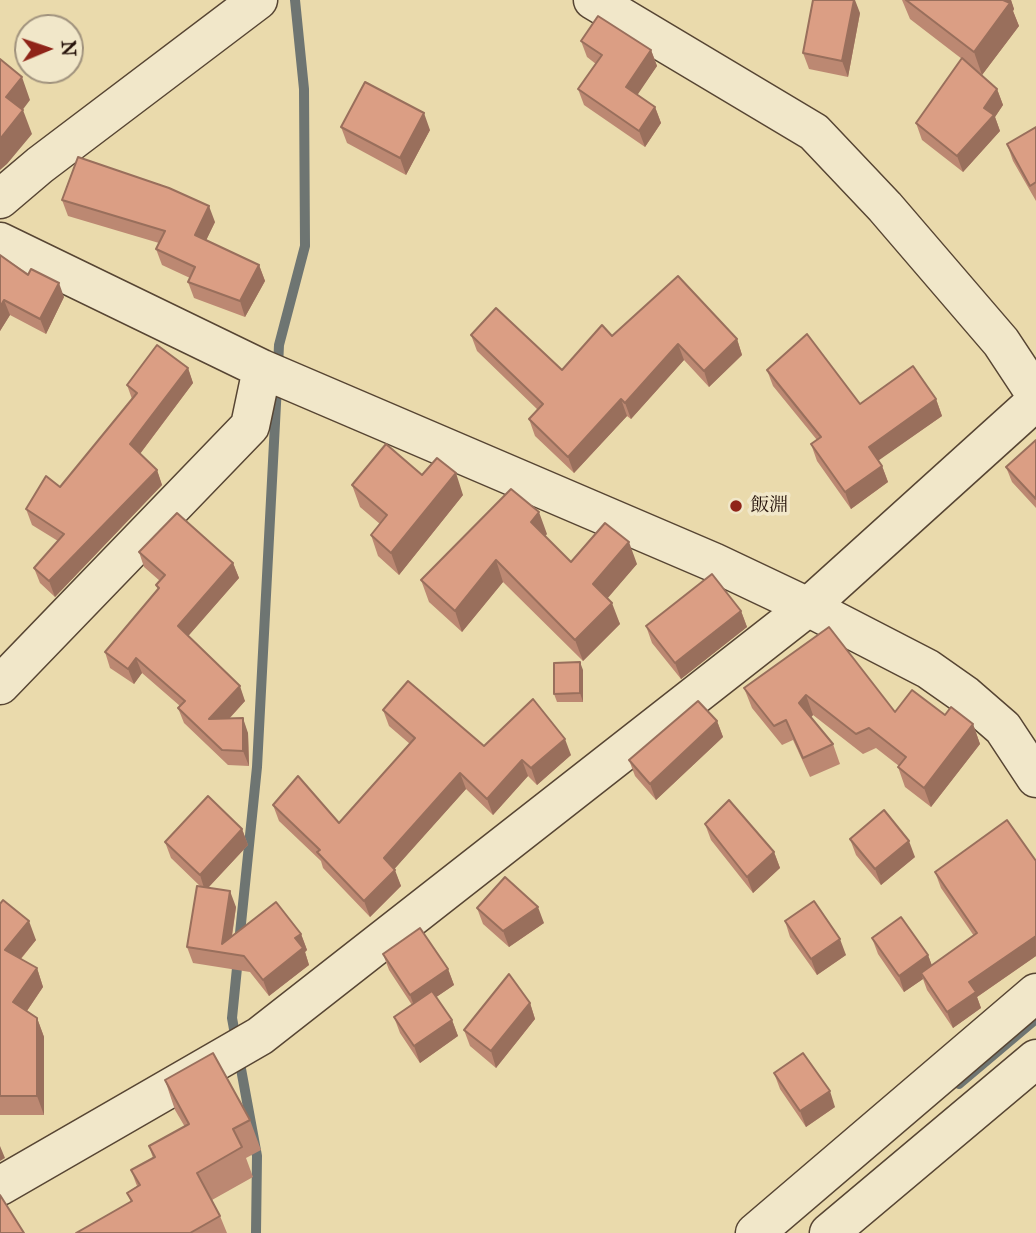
<!DOCTYPE html>
<meta charset="utf-8">
<style>
body{margin:0}
#map{position:relative;width:1036px;height:1233px;overflow:hidden;background:#eadaac;font-family:"IM FELL Great Primer",serif}
canvas{display:block}
.north{position:absolute;left:14px;top:14px;width:70px;height:70px;box-sizing:border-box;background:#f1e7c9;border:2px solid #a0927d;border-radius:50%;rotate:88deg;font-size:19px;font-weight:700;line-height:28px;text-align:center;color:#26130b}
.north::after{content:'';display:block;margin:auto;width:24px;height:32px;background:#8f2418;clip-path:polygon(50% 0,100% 100%,50% 72%,0 100%)}
</style>
<div id="map">
<canvas width="1036" height="1233"></canvas>
<div class="north">N</div>
</div>
<script>
const g = document.querySelector('canvas').getContext('2d');
g.lineJoin = 'round';
function stroke(path, color, width, dash) {
  g.strokeStyle = color;
  g.lineWidth = width;
  g.lineCap = dash ? 'butt' : 'round';
  g.setLineDash(dash || []);
  g.stroke(path);
}
function paint(path, color) {
  g.fillStyle = color;
  g.fill(path, 'evenodd');
}
function write(font, color, halo, rows, align = 'center') {
  g.font = font + ' "IM FELL Great Primer","Noto Serif JP",serif';
  g.lineWidth = 7;
  g.setLineDash([]);
  g.textBaseline = 'middle';
  g.strokeStyle = halo;
  g.fillStyle = color;
  for (const [text, x, y, turn = 0] of rows) {
    g.save();
    g.translate(x, y);
    g.rotate((+turn || 0) * Math.PI / 180);
    g.textAlign = isNaN(turn) ? turn : align;
    if (halo) g.strokeText(text, 0, 0);
    g.fillText(text, 0, 0);
    g.restore();
  }
}
const stream = new Path2D(`
 M278 367 279 345 305 246 304 89 295 0
 M239 943 257 767 277 385
 M236 1040 232 1018 238 958
 M239 1058 257 1156 256 1233
 M959 1084 1036 1019`);
const minor = new Path2D(`
 M593 0 814 132 885 207 1001 342 1036 395
 M0 199 40 165 258 0
 M0 242 262 369 713 562 808 607 928 669 965 695 1003 728 1036 778
 M0 685 250 426 262 369
 M0 1186 260 1036 808 607 1036 401
 M755 1233 1036 993
 M829 1233 1036 1059`);
const wall = new Path2D(`
 M902 0H1011L1014 9 1013 11 1019 26 982 75 970 65 997 89 1003 105 995 117 1000 131 963 172 922 140 916 123 962 59 910 19Z
 M860 13 848 77 809 69 803 53Z
 M581 41 651 50 657 66 637 94 655 107 661 123 645 147 584 105 578 89 596 64 587 57Z
 M341 127 430 130 406 175 347 143Z
 M1036 127V201L1013 161 1007 144Z
 M62 200 215 222 206 240 259 265 265 281 245 317 194 298 188 282 190 278 162 265 156 249 159 243 68 216Z
 M0 255 64 297 46 334 10 315 0 331Z
 M471 335 562 370 612 336 737 339 742 355 709 387 684 360 631 419 627 416 574 473 535 436 529 419 538 410 477 351Z
 M188 368 193 383 140 454 157 470 162 485 55 597 40 583 34 568 58 541 32 525 26 509 60 487 132 399 127 385Z
 M767 370 860 404 936 399 942 416 878 460 882 466 888 482 851 509 817 461 811 444 817 440 773 386Z
 M1036 440V508L1012 482 1006 467Z
 M422 475 463 495 399 575 378 556 371 535 380 524 360 507 352 485Z
 M547 534 545 536 571 562 637 564 607 598 620 624 583 661 503 582 462 632 429 602 421 580Z
 M139 552 233 563 239 578 188 636 245 701 229 719 248 733 249 766 228 765 184 723 178 708 180 706 142 673 134 684 110 668 105 652 158 590 156 585 160 581 144 567Z
 M741 611 747 627 681 679 652 643 646 626Z
 M829 627 895 712 945 715 973 724 980 744 931 807 905 787 898 767 899 766 876 748 863 754 813 715 811 718 833 744 840 764 810 777 793 740 782 745 752 708 744 688Z
 M583 670V702H557L554 694Z
 M383 710 484 746 571 755 537 785 528 776 493 815 466 789 394 869 401 886 370 917 323 868 321 861 279 821 273 805 339 823 410 744 389 726Z
 M717 721 723 737 656 800 635 776 629 760Z
 M705 824 774 852 780 868 753 893 711 840Z
 M242 829 248 845 208 888 236 907 232 937 301 934 307 950 305 952 309 965 269 996 250 972 193 963 187 947 201 887 171 858 165 842Z
 M850 839 915 857 881 885 856 855Z
 M1036 861V956L977 997 981 1008 953 1028 927 990 923 979 904 992 878 954 872 938 928 955 932 966 974 936 941 888 935 872Z
 M0 904 36 940 21 959 37 968 43 987 27 1011 37 1018 44 1037V1115H0Z
 M477 908 544 923 509 947 483 924Z
 M785 921 846 955 817 975 790 937Z
 M383 954 448 969 454 985 436 997 452 1020 458 1036 420 1063 400 1033 394 1017 412 1005 389 970Z
 M530 1003 535 1019 496 1068 470 1046 464 1030Z
 M774 1073 835 1107 806 1127 780 1089Z
 M165 1080 250 1120 261 1150 246 1158 253 1177 212 1200 220 1216 227 1233H76L131 1202 127 1193 137 1186 131 1170 153 1158 149 1146 185 1127 175 1110Z`);
const shadedWall = new Path2D(`
 M854 0H855L860 13 848 77 842 61Z
 M1001 0H1011L1014 9 1013 11 1019 26 982 75 974 52Z
 M651 50 657 66 632 103 626 87Z
 M22 77 30 100 15 120 6 97Z
 M997 89 1003 105 995 117 1000 131 963 172 957 156 984 108Z
 M655 107 661 123 645 147 639 131Z
 M23 110 32 134 7 164 0 170V139Z
 M424 113 430 130 406 175 400 158Z
 M209 206 215 222 201 251 195 235Z
 M259 265 265 281 245 317 240 301Z
 M59 283 64 297 46 334 40 319Z
 M4 300 10 315 0 331V307Z
 M737 339 742 355 709 387 704 371Z
 M678 344 684 360 631 419 625 403Z
 M188 368 193 383 136 459 130 444Z
 M621 399 627 416 574 473 568 457Z
 M936 399 942 416 875 463 869 447Z
 M882 466 888 482 851 509 845 492Z
 M157 470 162 485 55 597 49 581Z
 M456 473 463 495 399 575 391 553Z
 M539 512 547 534 539 543 531 522Z
 M629 542 637 564 601 606 593 584Z
 M496 560 503 582 462 632 455 611Z
 M233 563 239 578 183 642 178 626Z
 M612 603 620 624 583 661 575 640Z
 M741 611 747 627 681 679 675 663Z
 M136 658 142 673 134 684 128 669Z
 M580 662 583 670V702L580 693Z
 M240 686 245 701 214 735 209 719Z
 M806 695 813 715 806 722 799 703Z
 M243 718 248 733 249 766 243 751Z
 M717 721 723 737 656 800 650 784Z
 M973 724 980 744 931 807 924 788Z
 M565 739 571 755 537 785 531 768Z
 M522 760 528 776 493 815 487 799Z
 M460 773 466 789 390 874 384 858Z
 M242 829 248 845 205 891 200 875Z
 M909 841 915 857 881 885 875 869Z
 M774 852 780 868 753 893 747 877Z
 M395 870 401 886 370 917 364 901Z
 M230 891 236 907 229 954 222 944Z
 M538 907 544 923 509 947 503 931Z
 M29 921 36 940 12 969 5 950Z
 M301 934 307 950 305 952 309 965 269 996 263 980 295 938Z
 M1036 936V956L977 997 981 1008 953 1028 947 1012 969 982Z
 M840 939 846 955 817 975 811 959Z
 M928 955 934 971 921 973 923 979 904 992 899 976Z
 M37 968 43 987 20 1021 13 1002Z
 M448 969 454 985 416 1011 410 995Z
 M530 1003 535 1019 496 1068 491 1051Z
 M37 1018 44 1037V1115L37 1096Z
 M452 1020 458 1036 420 1063 414 1046Z
 M830 1091 835 1107 806 1127 800 1111Z
 M0 1146 5 1158 0 1161Z`);
const building = new Path2D(`
 M813 0H854L842 61 803 53Z
 M906 0H1003L1010 3 974 52Z
 M598 16 651 50 626 87 655 107 639 131 578 89 602 55 581 41Z
 M962 58 997 89 984 108 994 115 957 156 916 123Z
 M0 59 22 77 6 97 23 110 0 139Z
 M365 82 424 113 400 158 341 127Z
 M1036 127V182L1030 186 1007 144Z
 M78 157 169 188 209 206 195 235 259 265 240 301 188 282 195 267 156 249 165 231 62 200Z
 M0 255 28 275 31 269 59 283 40 319 4 300 0 307Z
 M678 276 737 339 704 371 678 344 625 403 621 399 568 457 529 419 543 404 471 335 496 308 562 370 602 325 612 336Z
 M807 334 860 404 913 366 936 399 869 447 882 466 845 492 811 444 821 437 767 370Z
 M157 345 188 368 130 444 157 470 49 581 34 568 64 534 26 509 46 476 60 487 137 393 127 385Z
 M1036 440V499L1006 467Z
 M386 444 422 475 437 458 456 473 391 553 371 535 387 515 352 485Z
 M511 489 539 512 531 522 571 562 605 523 629 542 593 584 612 603 575 640 496 560 455 611 421 580Z
 M177 513 233 563 178 626 240 686 209 719 243 718V751L222 750 178 708 185 701 136 658 128 669 105 652 159 588 156 585 165 575 139 552Z
 M712 574 741 611 675 663 646 626Z
 M829 627 895 712 912 690 945 715 951 707 973 724 924 788 898 767 906 757 869 728 856 734 806 695 799 703 833 744 803 758 786 720 774 726 744 688Z
 M580 662V693L554 694V663Z
 M408 681 484 746 533 699 565 739 531 768 522 760 487 799 460 773 384 858 395 870 364 901 317 852 320 850 273 805 298 776 339 823 415 738 383 710Z
 M698 701 717 721 650 784 629 760Z
 M208 796 242 829 200 875 165 842Z
 M729 800 774 852 747 877 705 824Z
 M884 810 909 841 875 869 850 839Z
 M1007 820 1036 861V936L969 982 976 992 947 1012 921 973 977 933 935 872Z
 M505 877 538 907 503 931 477 908Z
 M197 886 230 891 222 944 276 902 301 934 295 938 303 948 263 980 244 956 187 947Z
 M3 900 29 921 5 950 37 968 13 1002 37 1018V1096H0V904Z
 M814 901 840 939 811 959 785 921Z
 M901 917 928 955 899 976 872 938Z
 M420 928 448 969 410 995 383 954Z
 M509 974 530 1003 491 1051 464 1030Z
 M432 991 452 1020 414 1046 394 1017Z
 M213 1053 250 1120 233 1129 242 1147 197 1173 220 1216 190 1233H76L132 1201 127 1193 140 1185 131 1170 155 1157 149 1146 189 1124 165 1080Z
 M803 1053 830 1091 800 1111 774 1073Z
 M0 1195 24 1233H0Z`);
const markers = [
 [736,506,7,"#8f2418"]
];
const poiNames = [
 ["飯淵",750,506]
];
stroke(stream, '#6e7572', 10);
stroke(minor, '#574533', 41);
stroke(minor, '#f1e7c9', 38);
paint(wall, '#bc8872');
paint(shadedWall, '#996f5c');
paint(building, '#db9e84');
stroke(building, '#996f5c', 2);
for (const [x, y, r, color] of markers) {
  const dot = new Path2D();
  dot.arc(x, y, r, 0, 2 * Math.PI);
  g.fillStyle = color;
  g.fill(dot);
  stroke(dot, '#f1e7c9', 2.5);
}
write('19px', '#26130b', '#f1e7c9', poiNames, 'left');
</script>
